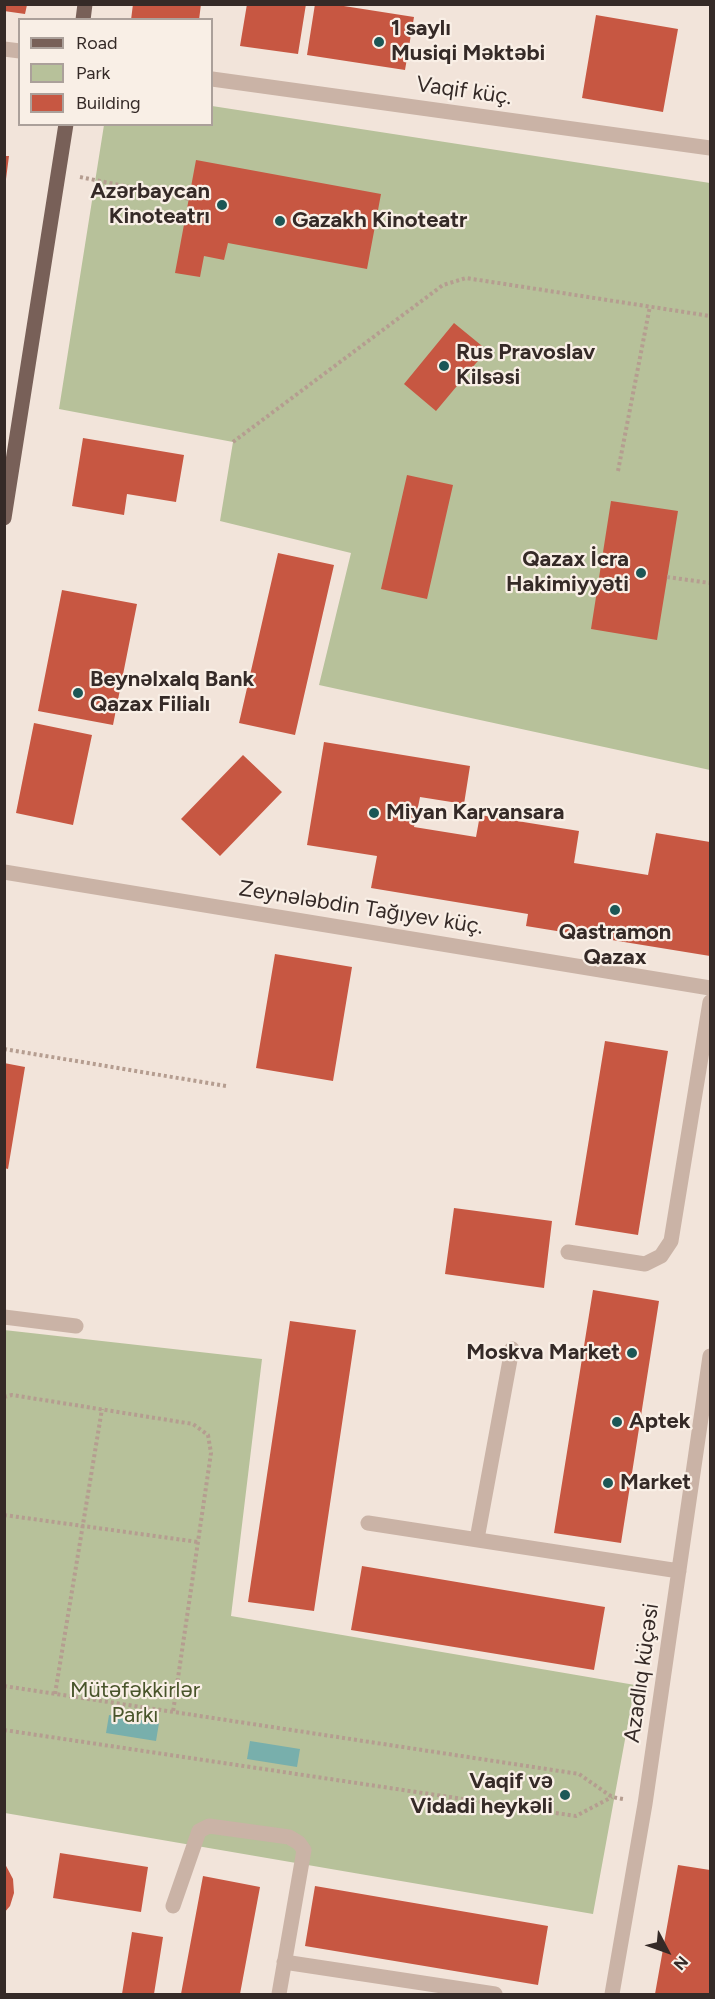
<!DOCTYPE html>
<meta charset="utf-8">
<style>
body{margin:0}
#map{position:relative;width:715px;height:1999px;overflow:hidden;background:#f2e4da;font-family:Figtree,sans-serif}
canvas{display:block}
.frame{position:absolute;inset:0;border:6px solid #352a27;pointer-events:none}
.legend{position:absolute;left:18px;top:18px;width:195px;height:108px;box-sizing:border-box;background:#f9efe6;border:2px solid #aba09a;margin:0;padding:8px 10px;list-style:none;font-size:18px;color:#352a27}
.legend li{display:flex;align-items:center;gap:12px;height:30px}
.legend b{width:30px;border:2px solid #aba09a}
.north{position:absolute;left:637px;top:1921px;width:60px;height:60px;-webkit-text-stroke:4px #f9efe6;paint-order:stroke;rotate:131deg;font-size:16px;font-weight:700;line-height:24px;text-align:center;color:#352a27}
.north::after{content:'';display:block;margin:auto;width:21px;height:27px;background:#352a27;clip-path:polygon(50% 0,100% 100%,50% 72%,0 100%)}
</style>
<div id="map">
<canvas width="715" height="1999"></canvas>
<div class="frame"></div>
<ul class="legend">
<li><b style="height:8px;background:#786058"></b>Road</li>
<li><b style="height:16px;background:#b7c19a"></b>Park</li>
<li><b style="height:16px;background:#c75742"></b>Building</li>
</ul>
<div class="north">N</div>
</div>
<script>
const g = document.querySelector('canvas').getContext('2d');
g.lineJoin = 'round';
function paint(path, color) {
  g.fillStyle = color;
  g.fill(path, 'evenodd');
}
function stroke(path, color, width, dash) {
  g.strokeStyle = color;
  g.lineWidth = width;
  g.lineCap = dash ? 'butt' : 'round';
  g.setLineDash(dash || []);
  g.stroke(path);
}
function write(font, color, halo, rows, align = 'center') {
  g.font = font + ' Figtree,sans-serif';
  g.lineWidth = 4.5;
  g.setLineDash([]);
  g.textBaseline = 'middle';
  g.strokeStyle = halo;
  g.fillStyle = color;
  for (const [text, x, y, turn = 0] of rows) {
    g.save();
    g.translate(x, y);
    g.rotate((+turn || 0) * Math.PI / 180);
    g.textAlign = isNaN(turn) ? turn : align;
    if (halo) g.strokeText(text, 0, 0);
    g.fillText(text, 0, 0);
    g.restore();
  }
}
const green = new Path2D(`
 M212 106 710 183V770L319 685 351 553 220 521 233 442 59 409 104 125 212 124Z
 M4 1330 262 1359 231 1616 635 1685 593 1914 5 1813Z`);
const water = new Path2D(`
 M109 1715 159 1723 156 1741 106 1733Z
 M250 1741 300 1749 297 1767 247 1759Z`);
const building = new Path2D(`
 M133 4H201L199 20H131Z
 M247 4H306L298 54 240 46Z
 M315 4H331L414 17 405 70 307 55Z
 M4 5H27L25 14 4 11Z
 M596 15 678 29 663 112 582 98Z
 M4 156H9L6 179 4 178Z
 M196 160 381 194 367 269 228 243 224 260 204 256 200 277 175 273Z
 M454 323 487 350 436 411 404 384Z
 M83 438 184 455 176 502 127 494 124 515 72 506Z
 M407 475 453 485 427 599 381 589Z
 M611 501 678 511 657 640 591 629Z
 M278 553 334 565 295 735 239 723Z
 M62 590 137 604 113 725 38 711Z
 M34 723 92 735 73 825 16 813Z
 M324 742 470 766 464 804 420 797 414 827 476 837 480 815 579 831 574 863 648 875 656 833 710 842V956L526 926 528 914 371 888 377 856 307 845Z
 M243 755 282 792 220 856 181 819Z
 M275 954 352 967 333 1081 256 1068Z
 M605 1041 668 1051 638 1235 575 1225Z
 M4 1063 25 1067 8 1169 4 1168Z
 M454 1208 552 1221 544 1288 445 1274Z
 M593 1290 659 1301 621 1543 554 1533Z
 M290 1321 356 1330 314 1611 248 1602Z
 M362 1566 605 1607 594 1670 351 1630Z
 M60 1853 148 1867 141 1912 53 1898Z
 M4 1862 13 1879 14 1893 10 1906 4 1913Z
 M678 1865 710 1870V1994H655Z
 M203 1876 260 1887 240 1994H181Z
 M315 1886 548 1926 538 1985 305 1946Z
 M132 1932 163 1937 154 1994H122Z`);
const path = new Path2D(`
 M80 177 189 199
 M233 442 443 285 466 278 710 316
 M618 471 650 306
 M667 577 710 583
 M4 1049 226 1086
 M4 1397 12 1395 193 1424 208 1435 211 1453 173 1712
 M4 1515 198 1542
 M4 1686 579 1774 612 1797 623 1799
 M55 1694 102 1409
 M4 1730 576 1816 612 1797`);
const minor = new Path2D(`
 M4 49 20 51
 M212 79 710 148
 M4 872 710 988
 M568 1252 645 1264 661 1256 671 1241 710 1002
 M4 1317 76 1326
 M368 1523 679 1571
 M477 1539 512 1349
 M173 1906 199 1831 209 1826 289 1837 299 1843 304 1850 279 1994
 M284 1962 495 1994
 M612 1994 645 1804 710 1356`);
const major = new Path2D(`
 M83 20 85 4
 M4 518 66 124`);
const markers = [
 [379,42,6,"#1c5756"],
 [222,205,6,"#1c5756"],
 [280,221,6,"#1c5756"],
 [444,366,6,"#1c5756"],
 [641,573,6,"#1c5756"],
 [78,693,6,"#1c5756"],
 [374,813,6,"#1c5756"],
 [615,910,6,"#1c5756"],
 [632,1353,6,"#1c5756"],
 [617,1422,6,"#1c5756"],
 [608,1483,6,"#1c5756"],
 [565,1795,6,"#1c5756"]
];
const poiNames = [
 ["1 saylı",391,29],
 ["Musiqi Məktəbi",391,54],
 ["Azərbaycan",210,192,"right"],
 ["Kinoteatrı",210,217,"right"],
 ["Gazakh Kinoteatr",292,221],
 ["Rus Pravoslav",456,353],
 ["Kilsəsi",456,378],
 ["Qazax İcra",629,560,"right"],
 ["Hakimiyyəti",629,585,"right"],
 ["Beynəlxalq Bank",90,680],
 ["Qazax Filialı",90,705],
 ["Miyan Karvansara",386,813],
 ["Qastramon",615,933,"center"],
 ["Qazax",615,958,"center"],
 ["Moskva Market",620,1353,"right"],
 ["Aptek",629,1422],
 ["Market",620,1483],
 ["Vaqif və",553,1782,"right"],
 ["Vidadi heykəli",553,1807,"right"]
];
const streetNames = [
 ["Vaqif küç.",464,91,8],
 ["Zeynələbdin Tağıyev küç.",361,908,9],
 ["Azadlıq küçəsi",642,1673,-82]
];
const parkNames = [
 ["Mütəfəkkirlər",135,1691],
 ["Parkı",135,1716]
];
paint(green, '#b7c19a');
paint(water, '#78afac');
paint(building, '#c75742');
stroke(path, '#b59d90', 4, [3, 3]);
stroke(minor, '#cab3a6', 15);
stroke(major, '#786058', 15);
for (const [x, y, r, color] of markers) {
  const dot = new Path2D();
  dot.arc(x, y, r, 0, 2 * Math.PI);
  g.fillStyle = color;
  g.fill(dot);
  stroke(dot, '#f9efe6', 2);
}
write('bold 22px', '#352a27', '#f9efe6', poiNames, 'left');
write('22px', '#352a27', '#f9efe6', streetNames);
write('22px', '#48542a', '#f9efe6', parkNames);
</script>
